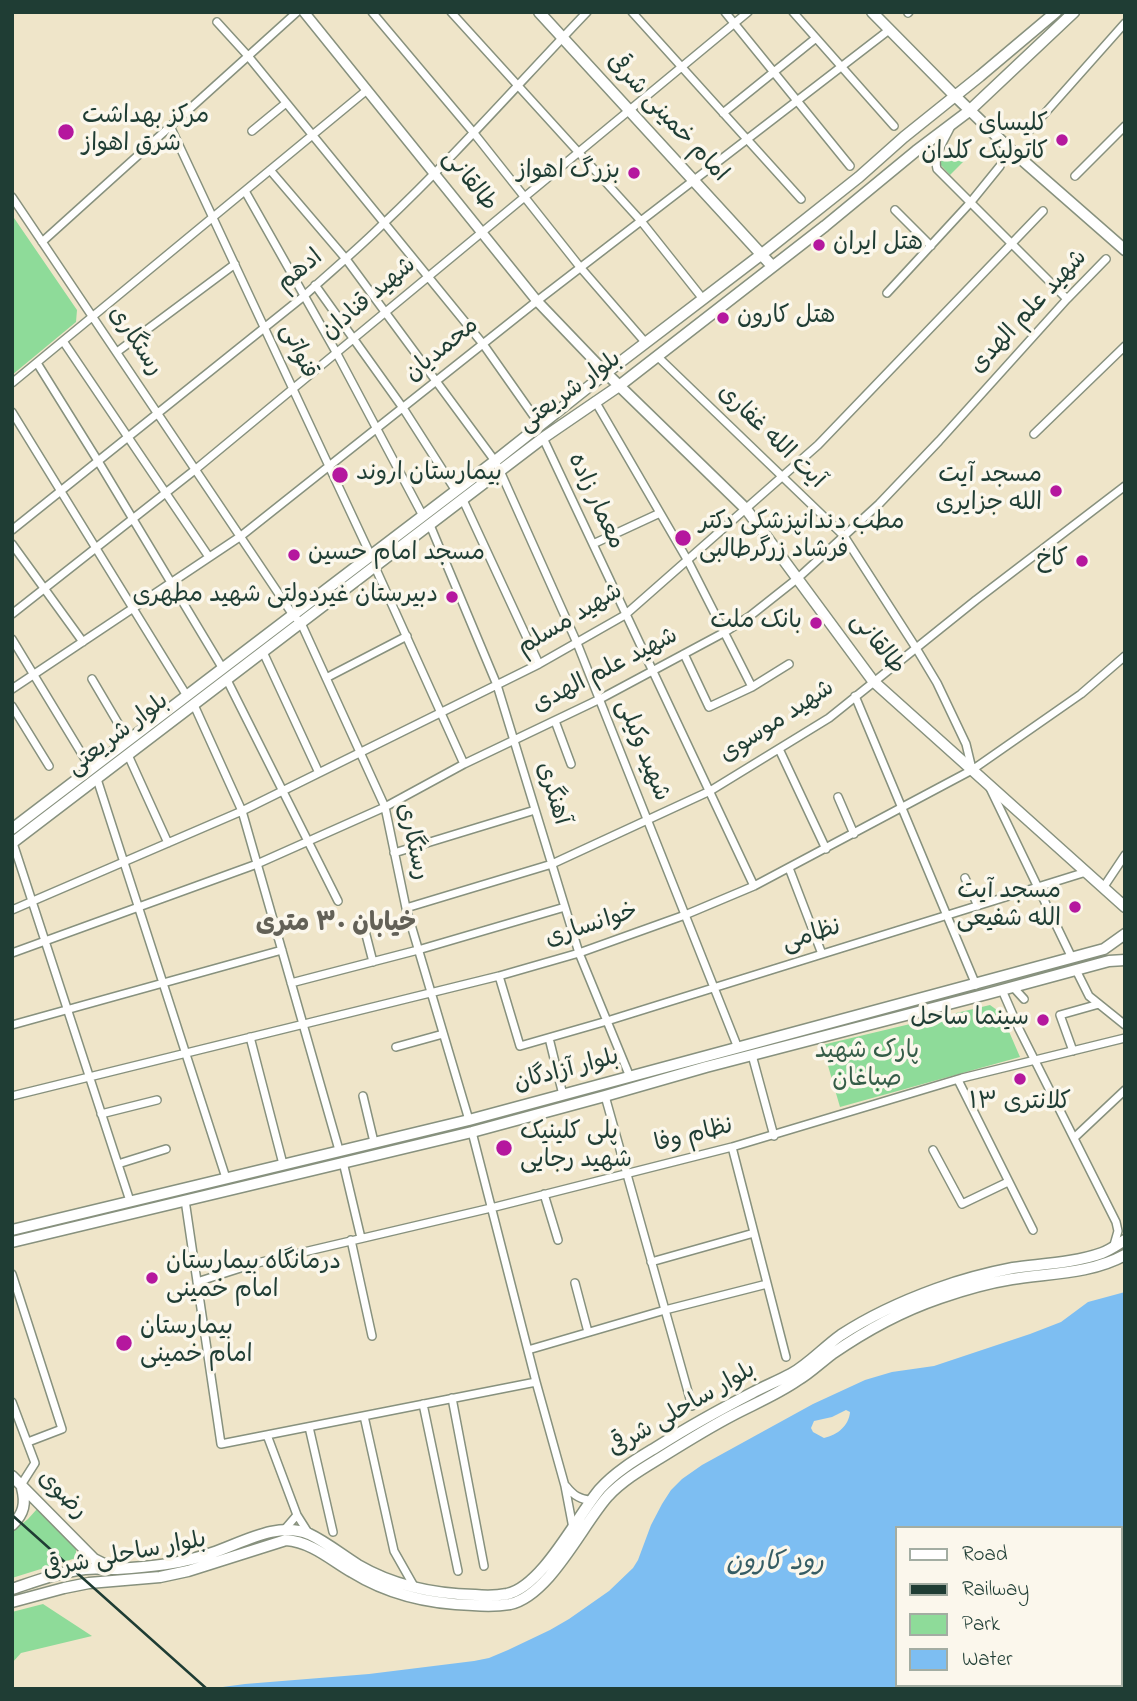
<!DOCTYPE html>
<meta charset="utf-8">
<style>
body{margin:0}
#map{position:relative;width:1137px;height:1701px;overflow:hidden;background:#efe5c9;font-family:"Indie Flower",sans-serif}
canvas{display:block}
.frame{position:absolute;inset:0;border:14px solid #1f3d34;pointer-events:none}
.legend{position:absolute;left:895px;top:1526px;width:228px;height:161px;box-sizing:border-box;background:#fbf7ec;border:2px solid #a3ada2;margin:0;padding:9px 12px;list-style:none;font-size:21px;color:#1f3d34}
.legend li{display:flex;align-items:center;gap:14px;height:35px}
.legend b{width:35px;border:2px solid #a3ada2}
</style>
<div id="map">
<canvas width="1137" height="1701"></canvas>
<div class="frame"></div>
<ul class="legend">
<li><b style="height:9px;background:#fff"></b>Road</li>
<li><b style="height:9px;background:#1f3d34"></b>Railway</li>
<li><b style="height:19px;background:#8edb99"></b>Park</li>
<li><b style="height:19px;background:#7dbef2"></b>Water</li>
</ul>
</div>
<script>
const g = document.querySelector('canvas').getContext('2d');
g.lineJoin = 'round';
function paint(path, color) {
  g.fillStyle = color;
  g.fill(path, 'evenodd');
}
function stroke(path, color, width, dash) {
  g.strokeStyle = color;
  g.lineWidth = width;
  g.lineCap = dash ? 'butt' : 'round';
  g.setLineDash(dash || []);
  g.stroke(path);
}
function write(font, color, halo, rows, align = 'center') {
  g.font = font + ' "Indie Flower","Playpen Sans Arabic",sans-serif';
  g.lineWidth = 7;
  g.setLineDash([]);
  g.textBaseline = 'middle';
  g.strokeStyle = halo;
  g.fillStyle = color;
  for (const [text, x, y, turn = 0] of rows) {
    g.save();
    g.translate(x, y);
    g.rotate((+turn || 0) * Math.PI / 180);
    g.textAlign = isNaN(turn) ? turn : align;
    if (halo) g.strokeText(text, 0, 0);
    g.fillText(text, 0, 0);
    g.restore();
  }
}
const green = new Path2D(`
 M964 148 968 157 950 175 939 163 955 149Z
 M12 215 77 310 76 322 12 375Z
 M990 1005 1001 1013 1020 1057 840 1107 822 1045Z
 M37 1509 76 1549V1558L12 1578V1532L28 1519Z
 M1125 1584V1689H1042L1044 1685H1121V1586Z
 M43 1604 92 1636 21 1653 12 1663V1612Z`);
const water = new Path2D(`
 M1125 1292V1570L1121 1573V1528H897V1685H989L985 1689H208L245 1684 369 1674 474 1661 489 1658 508 1650 550 1630 569 1619 609 1591 633 1568 638 1560 651 1525 662 1504 671 1490 682 1479 702 1465 813 1404 865 1380 892 1372 934 1366 1030 1334 1061 1322 1088 1302ZM846 1410 850 1412C849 1425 838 1435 824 1438L813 1432 811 1428 814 1421 832 1417Z`);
const minor = new Path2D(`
 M372 12 473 132 580 267 645 342
 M451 12 641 221 703 299
 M632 12 801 199
 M725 12 850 166
 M793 12 894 126
 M908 13 909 12
 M217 22 248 56 483 344 540 425
 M723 113 816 38
 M170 126 371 556
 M950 128C944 141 933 155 937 169L1067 299
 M1030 130 1125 23
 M252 131 286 103
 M270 170 346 259 495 461 500 471 577 643 738 1048
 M1075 176 1125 126
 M245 191 336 352 423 516
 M12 197 293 615 301 623 385 807 406 908 469 1120
 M895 210 931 246
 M42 242 297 12
 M315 285 403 408 456 491
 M887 293 970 203 1000 166
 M63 341 209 557
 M117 352 235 264
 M657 356 844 536 916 648 937 683 966 744 972 769
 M37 363 98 461 223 669
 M12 383 367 90
 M595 401 688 561 752 687
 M12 412 187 696
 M1034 434 1125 346
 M543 438 754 886
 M463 500 539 664
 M430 525 497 685 579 953 630 1077
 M12 530 304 296C330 272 358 249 383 224 454 157 519 83 587 12
 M12 544 83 642
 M593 544 660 513
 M375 567 464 764
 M12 614 196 469 748 12
 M12 639 91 769
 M263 652 319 773
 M684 654 709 707 752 687 789 664
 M326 678 407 636
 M92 679 128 740
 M227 680 338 901
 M12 689 241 536 537 301 889 30
 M855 696 976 985
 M194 705 242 811 339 1150
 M12 706 49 766
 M555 721 571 764
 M779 749 826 849
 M128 755 168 843
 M97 779 226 1178
 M990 788 1072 958
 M838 797 854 834
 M13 843 130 1201
 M394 853 535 810
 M789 868 822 954
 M965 878 978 906
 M1103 888 1125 855
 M406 908 552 864 710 791 829 718 976 600 1125 486
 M12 910 242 811 539 664 625 615 818 445 1043 211
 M364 927 373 962
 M12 953 257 864 385 807 464 764 600 699 725 632 750 616 798 578 879 504 939 441 1067 299 1106 259
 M1076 970 1089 996 1125 1025
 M499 976 520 1046 607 1021 1086 872
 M291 983 418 950 565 907
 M1013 987 1024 999
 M1002 990 1019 1029 1116 1222 1118 1231 1114 1245
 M12 1025 282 950
 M250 1037 283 1164
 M549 1038 563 1095
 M396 1047 443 1034
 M1073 1051 1060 1015 1099 1004
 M752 1055 774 1136
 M958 1080 1033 1230
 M12 1096 499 976 579 953 685 915 754 886 972 770 1081 694 1125 656
 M363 1096 374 1142
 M605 1096 692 1406
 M101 1114 157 1100
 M472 1132 536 1382 565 1486 573 1528
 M1074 1138 1125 1090
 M732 1147 786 1357
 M933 1150 962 1204 1008 1182
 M343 1162 361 1238
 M118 1164 166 1149
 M544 1194 558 1240
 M185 1200 221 1444 536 1382
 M351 1240 372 1336
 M651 1262 754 1233
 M12 1274 62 1429 28 1442
 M197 1282 253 1264 491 1208 732 1147 962 1078 1125 1038
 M575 1283 588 1332
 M528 1350 665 1310 767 1284
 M452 1398 484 1566
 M12 1402 35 1463 21 1485
 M423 1404 458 1571
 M364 1416 394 1551 415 1588
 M309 1427 333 1532
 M267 1435 297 1515
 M566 1486C573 1495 580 1500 591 1500
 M285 1529 297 1515 309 1534
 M1121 1683 1125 1673`);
const tertiary = new Path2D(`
 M304 12 537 301 606 373`);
const secondary = new Path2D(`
 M539 12 772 266
 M872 12 955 96 1012 151 1125 250
 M606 373 746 509 873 681 1125 907
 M12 829 495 461 606 373 762 254 859 177 904 137 980 76 1056 12
 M12 843 543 438 619 386 825 226 916 151 969 111 1074 12
 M12 1230 469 1120 1104 949 1125 934
 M12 1242 472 1132 605 1096 706 1067 987 994 1109 961 1125 960
 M12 1476 94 1559 110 1567
 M12 1525C24 1514 26 1503 22 1488
 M12 1589C36 1581 60 1572 85 1569 95 1568 106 1569 117 1569 149 1567 181 1564 212 1553 242 1543 277 1521 309 1534 326 1542 342 1555 358 1565 394 1586 433 1594 475 1595 485 1596 496 1596 507 1594 543 1586 577 1516 600 1489 617 1470 639 1458 660 1445 690 1426 721 1409 752 1393 765 1386 778 1381 791 1374 809 1364 824 1347 841 1335 870 1316 903 1301 936 1289 961 1280 987 1273 1013 1268 1042 1264 1074 1263 1102 1253 1110 1250 1117 1245 1125 1240
 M12 1602 64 1588 89 1583 160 1577 188 1571 286 1540C312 1542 331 1560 352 1572 389 1595 430 1604 473 1605 485 1606 498 1606 510 1604 550 1595 582 1525 608 1496 623 1480 642 1469 660 1458 684 1443 708 1428 733 1415 754 1404 778 1394 798 1380 810 1373 820 1363 832 1354 865 1331 902 1311 940 1298 963 1290 987 1283 1012 1279 1050 1273 1090 1274 1125 1255`);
const rail = new Path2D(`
 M12 1515 207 1689`);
const markers = [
 [66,132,9,"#b5179e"],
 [1062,140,7,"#b5179e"],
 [634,173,7,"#b5179e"],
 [819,245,7,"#b5179e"],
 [723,318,7,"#b5179e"],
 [340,475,9,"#b5179e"],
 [1056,491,7,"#b5179e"],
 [683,538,9,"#b5179e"],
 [294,555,7,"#b5179e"],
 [1082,561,7,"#b5179e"],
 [452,597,7,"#b5179e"],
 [816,623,7,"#b5179e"],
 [1075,907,7,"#b5179e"],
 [1043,1020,7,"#b5179e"],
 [1020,1079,7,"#b5179e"],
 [504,1148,9,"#b5179e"],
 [152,1278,7,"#b5179e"],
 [124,1343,9,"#b5179e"]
];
const poiNames = [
 ["مرکز بهداشت",82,118],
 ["شرق اهواز",82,146],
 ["کلیسای",1048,126,"right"],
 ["کاتولیک کلدان",1048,154,"right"],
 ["بزرگ اهواز",620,173,"right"],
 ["هتل ایران",833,245],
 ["هتل کارون",737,318],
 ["بیمارستان اروند",356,475],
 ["مسجد آیت",1042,477,"right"],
 ["الله جزایری",1042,505,"right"],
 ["مطب دندانپزشکی دکتر",699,524],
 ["فرشاد زرگرطالبی",699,552],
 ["مسجد امام حسین",308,555],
 ["کاخ",1068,561,"right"],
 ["دبیرستان غیردولتی شهید مطهری",438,597,"right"],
 ["بانک ملت",802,623,"right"],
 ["مسجد آیت",1061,893,"right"],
 ["الله شفیعی",1061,921,"right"],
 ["سینما ساحل",1029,1020,"right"],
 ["کلانتری ۱۳",1020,1104,"center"],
 ["پلی کلینیک",520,1134],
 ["شهید رجایی",520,1162],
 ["درمانگاه بیمارستان",166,1264],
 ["امام خمینی",166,1292],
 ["بیمارستان",140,1329],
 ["امام خمینی",140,1357]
];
const streetNames = [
 ["امام خمینی شرقی",666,119,47],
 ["طالقانی",468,182,51],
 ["ادهم",301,272,-40],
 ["شهید قنادان",370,300,-40],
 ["شهید علم الهدی",1030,313,-47],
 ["رستگاری",134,342,56],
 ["محمدیان",443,351,-39],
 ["قنواتی",297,352,65],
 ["بلوار شریعتی",571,393,-36],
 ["آیت الله غفاری",770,438,44],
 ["معمار زاده",594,502,65],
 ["شهید مسلم",571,621,-31],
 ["طالقانی",876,645,51],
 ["شهید علم الهدی",606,672,-27],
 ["شهید موسوی",778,723,-33],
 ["بلوار شریعتی",119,736,-37],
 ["شهید وکیلی",641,751,68],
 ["آهنگری",551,794,73],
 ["رستگاری",411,842,77],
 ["خوانساری",592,927,-18],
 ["نظامی",812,937,-17],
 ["بلوار آزادگان",567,1072,-15],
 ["نظام وفا",694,1137,-14],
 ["بلوار ساحلی شرقی",683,1411,-30],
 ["رضوی",61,1496,45],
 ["بلوار ساحلی شرقی",125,1557,-11]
];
const parkNames = [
 ["پارک شهید",867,1053],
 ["صباغان",867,1081]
];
const neighbourhoodNames = [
 ["خیابان ۳۰ متری",336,926]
];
const waterNames = [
 ["رود کارون",775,1565]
];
paint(green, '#8edb99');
paint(water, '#7dbef2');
stroke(minor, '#87917e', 10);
stroke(tertiary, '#87917e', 12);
stroke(secondary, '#87917e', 13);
stroke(minor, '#fff', 7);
stroke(tertiary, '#fff', 9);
stroke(secondary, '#fff', 10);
stroke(rail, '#1f3d34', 2.5);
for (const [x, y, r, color] of markers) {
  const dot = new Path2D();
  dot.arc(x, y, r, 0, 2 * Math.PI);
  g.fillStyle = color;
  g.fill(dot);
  stroke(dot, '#fbf7ec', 2.5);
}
write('24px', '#1f3d34', '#fbf7ec', poiNames, 'left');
write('24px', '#1f3d34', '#fbf7ec', streetNames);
write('24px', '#355d48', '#fbf7ec', parkNames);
write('bold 26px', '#636157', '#fbf7ec', neighbourhoodNames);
write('italic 26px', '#365d64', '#fbf7ec', waterNames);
</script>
